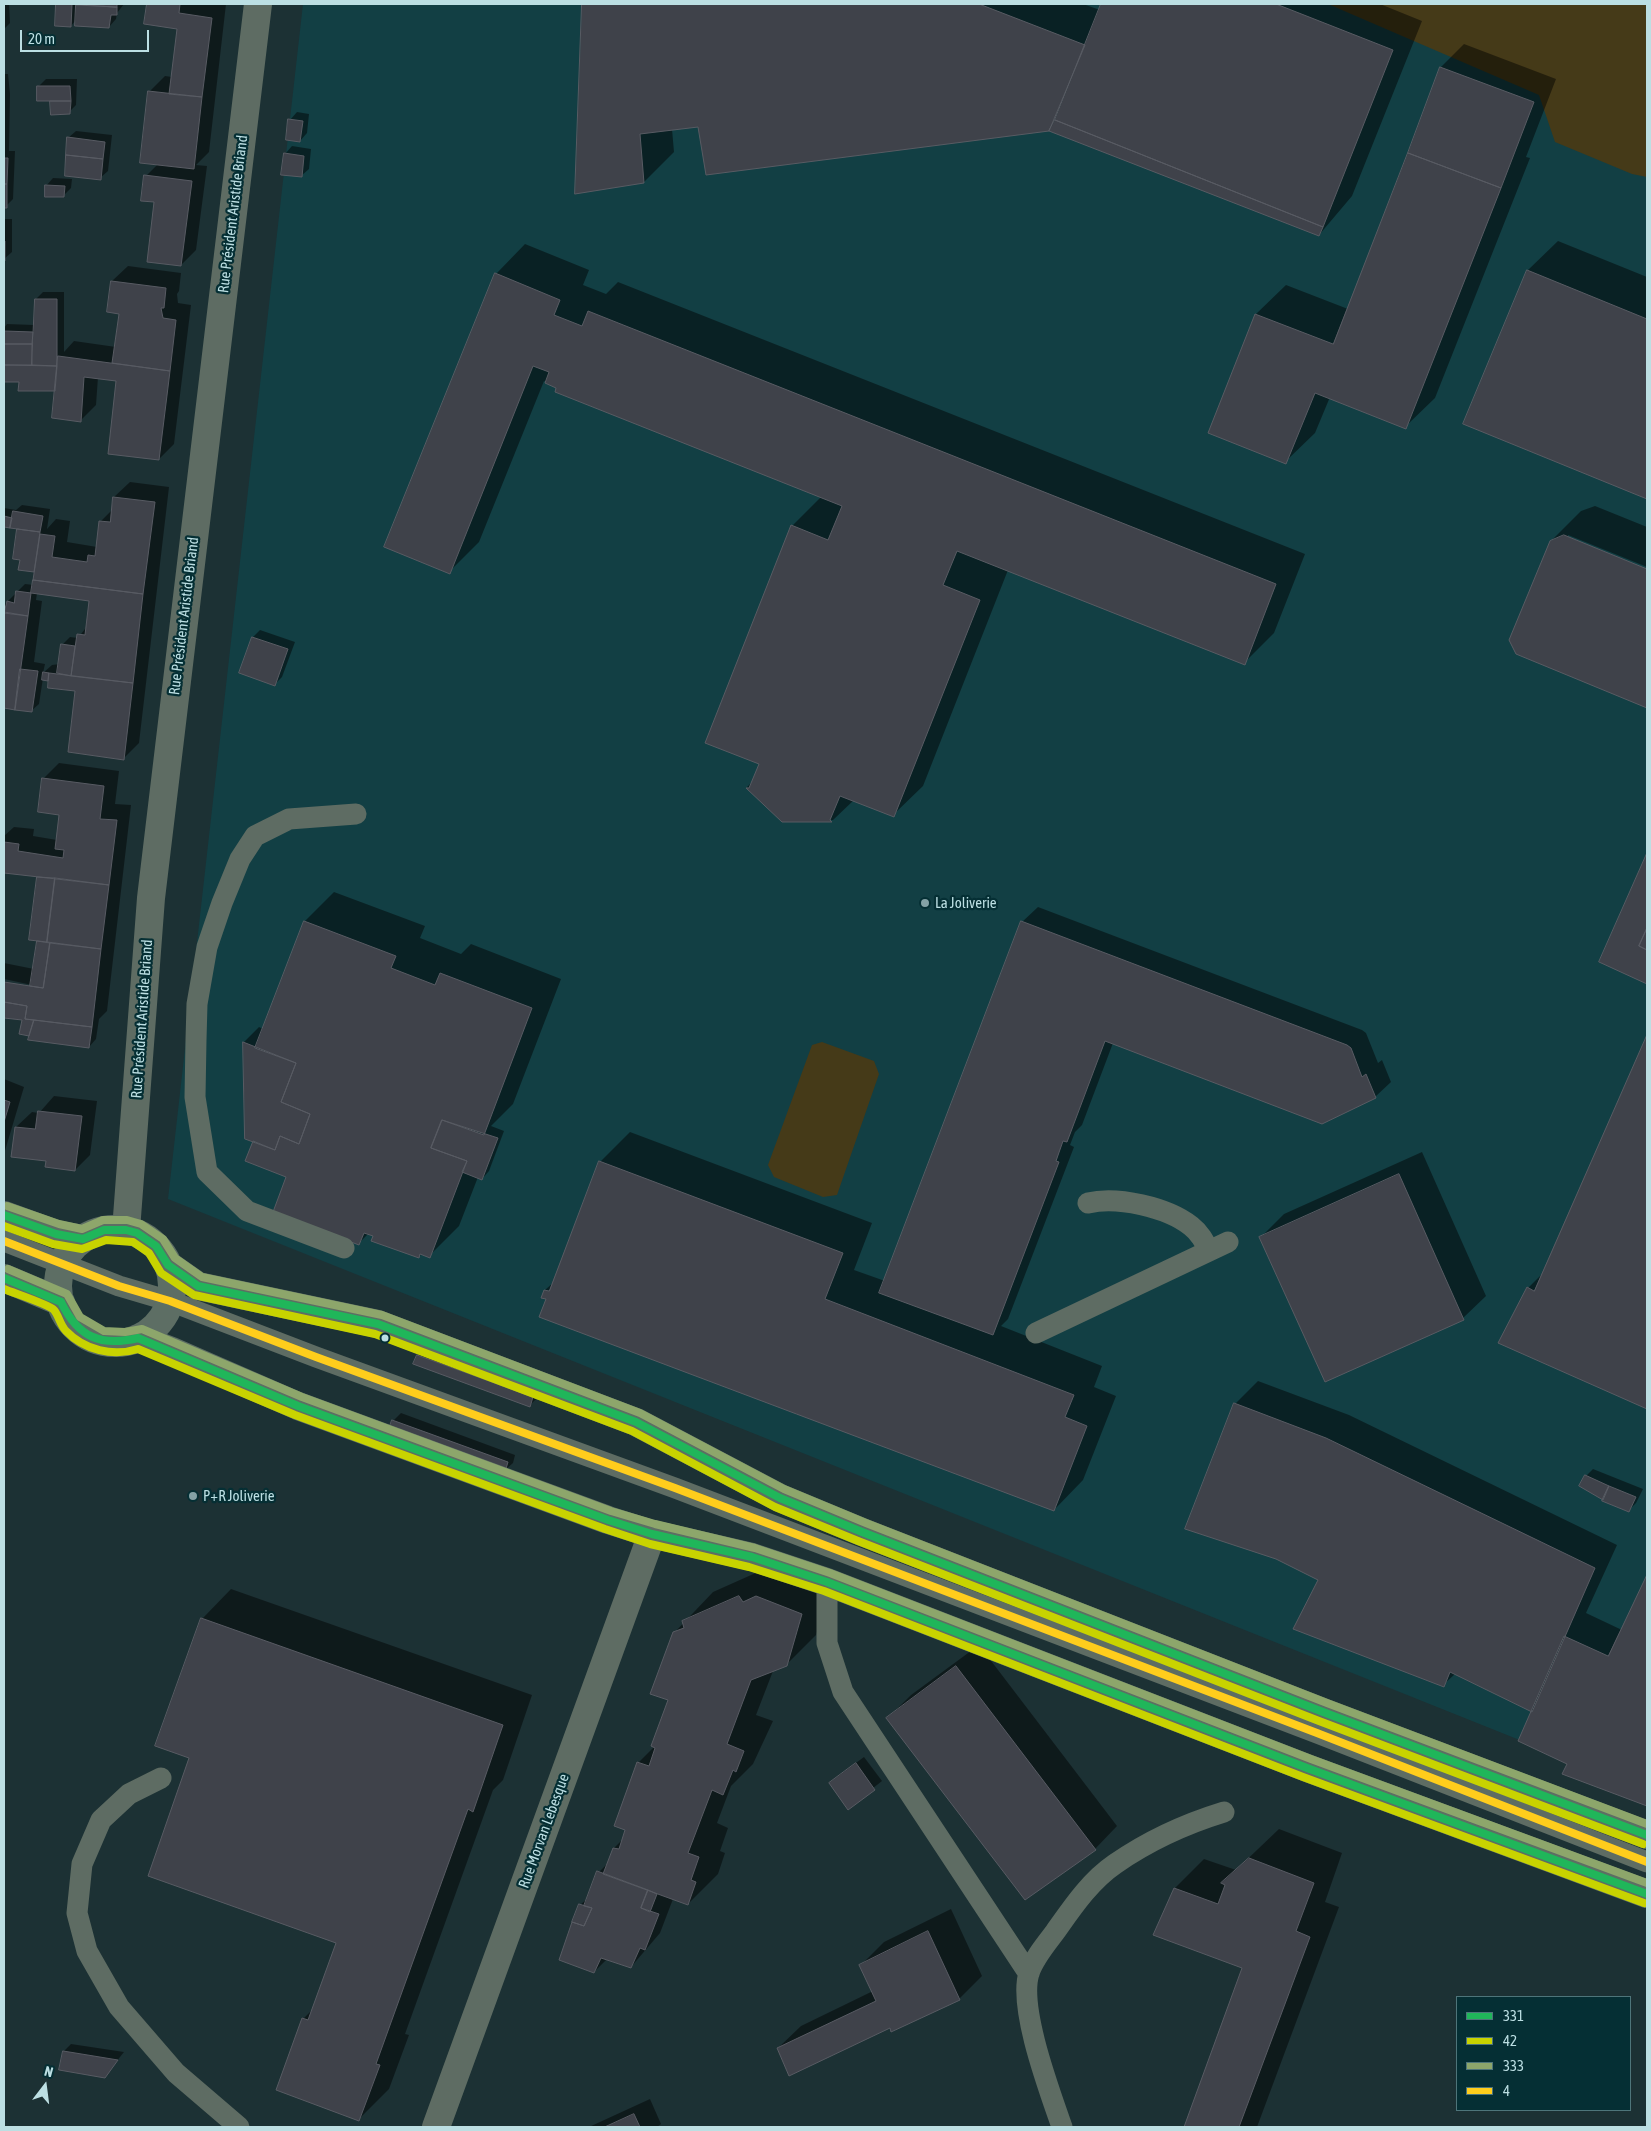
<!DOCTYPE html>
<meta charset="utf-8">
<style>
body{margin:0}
#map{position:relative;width:1651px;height:2131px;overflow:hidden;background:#1c3134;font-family:"Asap Condensed",sans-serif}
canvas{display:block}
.frame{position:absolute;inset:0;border:5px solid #bcdfe3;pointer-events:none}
.legend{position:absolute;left:1456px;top:1996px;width:175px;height:115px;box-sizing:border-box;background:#052f34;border:1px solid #4e757a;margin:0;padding:6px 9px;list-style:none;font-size:15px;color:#bcdfe3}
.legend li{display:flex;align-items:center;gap:10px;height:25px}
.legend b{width:25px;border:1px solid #4e757a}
.north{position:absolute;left:20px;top:2061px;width:50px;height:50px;-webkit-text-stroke:4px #052f34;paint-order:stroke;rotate:15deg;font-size:14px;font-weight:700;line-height:20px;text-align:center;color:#bcdfe3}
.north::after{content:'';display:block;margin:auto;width:18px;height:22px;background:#bcdfe3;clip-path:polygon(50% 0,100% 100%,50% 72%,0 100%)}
.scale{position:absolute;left:20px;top:30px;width:129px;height:22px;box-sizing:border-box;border:2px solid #bcdfe3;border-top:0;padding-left:6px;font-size:15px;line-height:18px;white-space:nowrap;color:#bcdfe3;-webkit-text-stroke:4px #052f34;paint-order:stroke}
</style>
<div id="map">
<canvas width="1651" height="2131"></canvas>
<div class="frame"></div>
<ul class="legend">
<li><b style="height:6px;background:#20b65a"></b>331</li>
<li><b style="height:6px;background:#c8d300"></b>42</li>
<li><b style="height:6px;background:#8da66b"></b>333</li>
<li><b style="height:6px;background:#ffcd1c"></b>4</li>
</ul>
<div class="north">N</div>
<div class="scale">20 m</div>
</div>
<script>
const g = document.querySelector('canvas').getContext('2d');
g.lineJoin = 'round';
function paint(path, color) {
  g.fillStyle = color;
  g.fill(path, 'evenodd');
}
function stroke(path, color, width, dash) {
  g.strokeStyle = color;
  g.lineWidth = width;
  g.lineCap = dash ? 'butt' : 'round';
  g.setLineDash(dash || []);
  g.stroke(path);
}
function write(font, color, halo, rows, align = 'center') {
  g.font = font + ' "Asap Condensed",sans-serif';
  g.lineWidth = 4.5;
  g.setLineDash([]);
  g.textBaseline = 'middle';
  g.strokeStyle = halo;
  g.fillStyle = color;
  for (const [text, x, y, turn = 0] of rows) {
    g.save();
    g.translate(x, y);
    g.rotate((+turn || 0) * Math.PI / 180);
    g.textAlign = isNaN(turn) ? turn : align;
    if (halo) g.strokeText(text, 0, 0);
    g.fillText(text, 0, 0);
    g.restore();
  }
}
const built = new Path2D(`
 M303 4H1647V1791L168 1199Z`);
const green = new Path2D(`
 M1328 4H1647V177L1632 174 1555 142 1539 95Z
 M822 1042 874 1061 879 1074 837 1195 823 1197 774 1177 768 1165 812 1045Z`);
const shadow = new Path2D(`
 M4 4H9L10 23 4 29Z
 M57 4H124L117 13 116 19 109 27 76 20 71 26 56 25Z
 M148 4H226L209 152 196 165 207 166 196 250 181 265 146 176 158 164 149 92 165 76 172 77 178 27 146 23Z
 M583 4H1083L1100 10 1103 4H1380L1422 21 1352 196 1319 235 1050 129 699 126 672 129 674 152 644 182 576 192Z
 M1464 44 1556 79 1526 157 1530 158 1435 398 1405 427 1330 397 1315 433 1285 462 1210 432 1256 314 1286 285 1348 309 1441 67Z
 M4 74H8L10 94 9 151H15L13 199 6 206H4Z
 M46 79H77L76 105 69 112 38 87Z
 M297 112 309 114 307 133 300 141 290 120Z
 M76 131 112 135 108 171 100 178 68 138Z
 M292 146 311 149 309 169 301 176 285 154Z
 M53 178 72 179 71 188 64 195 46 186Z
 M4 219H12V252L4 259Z
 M1558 241 1647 277V498L1465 424 1528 270Z
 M525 244 589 270 583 285 606 294 618 282 1305 554 1274 633 1244 663 1008 570 923 786 893 815 854 800 833 820 783 821 747 787 754 780 760 763 792 526 822 496 544 381 479 542 449 572 496 274Z
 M128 266 181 273 179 291 177 294 178 303 191 305 174 444 159 459 118 380 98 377 96 405 80 421 56 390 20 381H4V328L7 324 34 325 36 299 43 292H64V352L74 341 116 347 120 313 112 281Z
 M130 482 169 487 139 743 123 759 76 690 43 678 39 704 31 711 4 707V605L25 584 34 585 36 571 19 569 22 559 14 558 19 528 4 525V508L16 510 22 505 50 509 47 529 56 519 70 521 67 542 97 547 100 522 113 509 114 497ZM37 593 91 600 88 625 78 638 70 637 62 645 60 664 52 665 43 673 45 664 34 662 42 601 36 600Z
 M1595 506 1647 527V567L1568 535V538L1647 570V707L1517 653 1551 541 1581 511Z
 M260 630 295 642 282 677 275 684 253 637Z
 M59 763 119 771 115 804 131 805 107 1011 99 1019 96 1039 89 1047 20 1033 24 1019 4 1017V982L32 987V985L4 979V963L34 969 38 940 40 875 4 871V836L14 827 34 829 33 836 57 840 60 814 43 779Z
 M1647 856V982L1600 961Z
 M334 892 425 926 420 938 461 954 471 944 561 979 513 1104 491 1126 504 1131 489 1171 482 1179 478 1177 459 1226 429 1256 422 1254 419 1257 369 1233 359 1243 288 1176 254 1141 246 1138 244 1042 259 1027 263 1029 305 921Z
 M1038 907 1362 1030 1366 1033 1378 1063 1382 1060 1391 1082 1375 1097 1113 1043 1082 1125 1075 1132 1070 1145 1074 1147 1008 1319 1001 1326 1102 1366 1094 1387 1116 1396 1083 1480 1054 1510 547 1298 545 1290 554 1282 600 1162 630 1132 872 1223 854 1270 885 1281 1022 922Z
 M1647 1038V1408L1500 1342 1528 1288 1543 1273Z
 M4 1079 24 1087 4 1154Z
 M54 1096 97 1101 90 1155 75 1170 47 1160 16 1127 32 1112 39 1113Z
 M1422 1152 1486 1296 1463 1318 1261 1237 1284 1214Z
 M425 1348 537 1398 530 1405 418 1355Z
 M1258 1381 1349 1415 1617 1545 1586 1613 1622 1630 1647 1578V1805L1563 1773 1568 1764 1534 1712 1455 1674 1443 1685 1319 1579 1235 1404Z
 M401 1413 515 1455 513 1463 505 1470 393 1421Z
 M1593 1469 1643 1489 1636 1503 1629 1510 1586 1476Z
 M769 1567 831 1584 816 1635 786 1665 773 1671 756 1715 773 1721 753 1764 731 1786 717 1823 728 1828 720 1851 725 1853 718 1874 688 1904 673 1899 660 1933 631 1967 607 1959 594 1972 580 1905 588 1898 599 1872 609 1862 614 1848 623 1839 638 1763 655 1746 670 1700 674 1633 713 1592Z
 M231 1589 532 1695 503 1780 493 1790 405 2034 409 2035 389 2089 359 2119 303 2019 314 2008 337 1942 190 1757 202 1619Z
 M979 1645 1117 1826 1095 1849 888 1718 911 1695Z
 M864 1757 882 1781 848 1808 838 1776Z
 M1279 1829 1342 1853 1325 1902 1339 1907 1257 2127H1185L1244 1967 1155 1934 1175 1888 1204 1859 1236 1870Z
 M951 1909 982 1976 959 1999 891 2027 778 2048 801 2026 873 1991 861 1965 884 1942Z
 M71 2044 124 2052 104 2077 64 2051Z
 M650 2099 661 2124 657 2127H589Z`);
const building = new Path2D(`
 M56 4H72L71 27 55 26Z
 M76 4H117V7Z
 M147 4H180L179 13 212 18 202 97 169 94 177 29 144 24Z
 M582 4H979L1085 45 1049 131 706 175 698 127 640 134 644 183 575 194Z
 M1101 4H1276L1393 50 1323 227 1055 120Z
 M76 5 117 7V15H111L109 28 75 26Z
 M1440 67 1534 102 1501 188 1408 153Z
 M37 86H70L71 101H37Z
 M148 91 202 97 194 169 140 163Z
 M50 101H71L70 114 51 115Z
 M288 119 303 121 300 142 286 140Z
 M1055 120 1323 227 1319 236 1049 131Z
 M67 137 105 142 103 159 66 155Z
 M284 153 304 156 302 177 281 175Z
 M1408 153 1501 188 1406 429 1315 393 1286 464 1208 433 1255 314 1333 344Z
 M66 155 103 159 101 180 65 176Z
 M4 158H8L7 184H4Z
 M144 175 192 181 181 266 147 262 154 202 141 201Z
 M4 184H7V208H4Z
 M45 185 65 186 64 197H45Z
 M4 241H5V261H4Z
 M1527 270 1647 319V499L1463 424Z
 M495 273 560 300 554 315 582 326 588 311 1276 584 1245 665 957 551 943 585 980 600 894 817 840 796 830 820 832 822H782L746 788H749L759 764 705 743 791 525 828 540 842 506 555 392 556 388 545 383 549 372 533 366 450 574 384 547Z
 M111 281 166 288 164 308H161L163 318 176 320 170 371 112 363 119 314 107 312Z
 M35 299H57V366L32 365Z
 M4 331 33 332 32 344H4Z
 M4 344H32V365H4Z
 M58 356 170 371 159 460 108 454 116 381 84 377 81 422 52 418Z
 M4 365 57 366 55 391H18L19 382H4Z
 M113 497 155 502 143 594 33 580 40 534 55 536 52 557 87 562 88 555 95 556 99 521 110 522Z
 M13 511 43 516 40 532 10 528Z
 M4 516 12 518 10 528 4 527Z
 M17 529 40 532 34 572 18 570 20 560 13 559Z
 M1564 535 1647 569V708L1516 654 1509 640 1550 541Z
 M33 580 143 594 133 683 71 676 77 634 85 635 89 601 31 593Z
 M16 591 31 593 28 616 4 613 7 601 14 603Z
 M4 612 28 616 15 710 4 708Z
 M252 637 288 649 275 686 239 673Z
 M61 644 75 646 71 676 57 673Z
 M20 669 38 671 32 712 15 710Z
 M43 672 49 673 48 681 42 680Z
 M49 673 133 683 124 760 68 752 75 691 48 688Z
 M42 778 104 786 100 819 117 820 109 885 4 873V842L19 844 18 851 63 858 64 850 55 849 59 815 38 812Z
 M1647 853V928L1639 946 1647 950V984L1599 962Z
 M37 877 55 878 47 942 29 940Z
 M55 878 109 885 101 949 47 942Z
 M304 921 396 956 391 968 435 985 440 973 532 1008 484 1135 442 1120 431 1148 467 1161 430 1258 420 1254 419 1258 371 1241 373 1236 364 1233 359 1245 273 1212 286 1177 245 1161 253 1141 275 1150 280 1136 299 1144 310 1114 281 1102 296 1063 255 1048Z
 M1021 921 1347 1045 1351 1048 1362 1077 1366 1074 1376 1098 1322 1124 1105 1041 1067 1142 1063 1141 1056 1161 1059 1162 993 1335 879 1293Z
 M1647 928V950L1639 946Z
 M37 941 50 943 43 988 30 986Z
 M50 943 101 949 92 1027 25 1019 27 1006 4 1002V982L43 988Z
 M4 1002 27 1006 25 1019 34 1020 29 1036 19 1034 22 1020 4 1018Z
 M34 1020 92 1027 89 1048 28 1040Z
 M1647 1035V1409L1498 1343 1527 1287 1534 1291Z
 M243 1042 296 1063 281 1102 310 1114 299 1144 280 1136 275 1150 245 1139Z
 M4 1100 10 1102 4 1122Z
 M38 1111 82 1116 75 1171 45 1167 46 1161 11 1157 15 1127 35 1129Z
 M442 1120 498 1138 482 1180 462 1172 467 1161 431 1148Z
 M599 1161 843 1253 825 1299 1074 1395 1065 1417 1087 1426 1054 1511 539 1317 546 1299 541 1298 544 1290 549 1291Z
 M1399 1174 1464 1320 1325 1382 1259 1237Z
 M417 1355 533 1397 530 1407 413 1364Z
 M1234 1403 1326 1438 1595 1568 1532 1712 1450 1672 1444 1687 1293 1629 1318 1580 1276 1559 1185 1529Z
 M392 1420 508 1462 505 1472 389 1429Z
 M1585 1475 1609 1486 1603 1500 1579 1486Z
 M1609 1486 1636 1497 1629 1512 1602 1501Z
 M1647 1575V1806L1562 1774 1567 1764 1518 1741 1564 1636 1608 1656Z
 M739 1596 743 1602 756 1596 802 1614 787 1666 751 1680 727 1744 744 1751 736 1772 733 1770 723 1795 712 1790 688 1853 699 1857 691 1880 696 1882 688 1905 603 1874 613 1848 619 1849 625 1830 614 1826 637 1762 649 1766 655 1748 651 1746 668 1700 650 1694 673 1632 684 1628 682 1621Z
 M201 1618 503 1725 473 1812 468 1809 376 2064 380 2065 359 2121 276 2090 302 2018 308 2020 336 1943 148 1876 189 1758 155 1746Z
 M956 1666 1096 1850 1025 1900 886 1718Z
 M856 1763 875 1790 848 1810 829 1783Z
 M1249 1858 1314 1883 1296 1931 1310 1937 1239 2127H1184L1242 1968 1153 1935 1174 1888 1218 1904 1225 1885 1221 1883Z
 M597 1871 648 1890 641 1908 659 1914 645 1950 640 1948 631 1968 601 1958 594 1973 559 1960 572 1922 584 1926 592 1908 584 1906Z
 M648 1890 657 1894 650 1912 641 1908Z
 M579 1904 592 1908 584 1926 572 1922Z
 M928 1931 960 2000 891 2032 890 2028 789 2076 777 2048 876 2001 859 1965Z
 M63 2051 118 2060 105 2078 59 2070Z
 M634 2114 640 2127H605Z`);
const lane = new Path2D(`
 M1088 1203C1117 1196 1167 1207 1191 1226 1200 1233 1204 1241 1209 1251
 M4 1241 119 1286 170 1301 316 1357 675 1488 1317 1733 1647 1862
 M344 1248 247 1211 207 1172 195 1097 196 1040 197 1004 207 947 222 903 240 859 255 836 289 819 356 814
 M1036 1333 1228 1242
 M827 1582V1643L843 1692 1029 1974
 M161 1778 129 1794 101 1820 82 1864 77 1913 87 1951 119 2007 176 2073 239 2127
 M1062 2127C1050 2092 1018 2008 1029 1973 1034 1958 1046 1944 1055 1932 1072 1908 1090 1881 1115 1864 1148 1841 1185 1824 1224 1812`);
const street = new Path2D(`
 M126 1230 151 898 258 4
 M436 2127 652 1534`);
const secondary = new Path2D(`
 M4 1215 56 1234 83 1239
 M58 1286a57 57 0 1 1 114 0a57 57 0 1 1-114 0Z
 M168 1265 198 1286 378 1324 636 1422 780 1498 862 1532 1323 1712 1647 1835
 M4 1278 61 1302
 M138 1338 172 1351 298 1406 608 1520 652 1534 752 1557 827 1582 1307 1768 1647 1894`);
const bus1 = new Path2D(`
 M4 1215 56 1234 83 1239
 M83 1239 104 1230H126L137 1233 156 1246 168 1265 198 1286 378 1324 636 1422 780 1498 862 1532 1323 1712 1647 1835
 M4 1278 61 1302
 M61 1302C78 1337 100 1347 138 1338
 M138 1338 298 1406 608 1520 652 1534 752 1557 827 1582 1307 1768 1647 1894`);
const bus2 = new Path2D(`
 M4 1226 53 1244 82 1249 106 1240 133 1242 149 1253 161 1273 194 1295 375 1334 632 1431 775 1507 858 1541 1319 1721 1643 1844
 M4 1289C13 1293 48 1304 54 1310 59 1316 60 1325 66 1331 84 1350 113 1357 138 1349L295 1415 605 1529 650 1544 749 1567 824 1591 1303 1777 1644 1903`);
const bus3 = new Path2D(`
 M7 1206 59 1224 82 1229 103 1220H127L141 1224 163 1239 175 1258 202 1277 382 1315 640 1413 784 1489 866 1523 1327 1703 1647 1824
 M8 1269 67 1294 80 1317 104 1331 125 1332 142 1329 302 1397 611 1511 655 1524 755 1548 830 1573 1311 1759 1647 1883`);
const bus4 = new Path2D(`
 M4 1241 119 1286 170 1301 316 1357 675 1488 1317 1733 1647 1862`);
const markers = [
 [925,903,5,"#84a2a6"],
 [385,1338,4.5,"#bcdfe3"],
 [193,1496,5,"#84a2a6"]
];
const streetNames = [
 ["Rue Président Aristide Briand",233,214,-83],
 ["Rue Président Aristide Briand",184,616,-83],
 ["Rue Président Aristide Briand",142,1019,-86],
 ["Rue Morvan Lebesque",544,1831,-70]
];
const poiNames = [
 ["La Joliverie",935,903],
 ["P+R Joliverie",203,1496]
];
paint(built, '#123f44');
paint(green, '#453a18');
paint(shadow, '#0007');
paint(building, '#3f424a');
stroke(building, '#585b63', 1);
stroke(lane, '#5e6c63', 21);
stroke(street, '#5e6c63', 28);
stroke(secondary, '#5d6e64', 28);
stroke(bus1, '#20b65a', 8);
stroke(bus2, '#c8d300', 8);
stroke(bus3, '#8da66b', 8);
stroke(bus4, '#ffcd1c', 8);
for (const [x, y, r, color] of markers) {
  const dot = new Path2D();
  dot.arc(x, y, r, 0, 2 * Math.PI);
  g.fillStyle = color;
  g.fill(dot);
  stroke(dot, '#052f34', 2);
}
write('15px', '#bcdfe3', '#052f34', streetNames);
write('15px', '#bcdfe3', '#052f34', poiNames, 'left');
</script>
